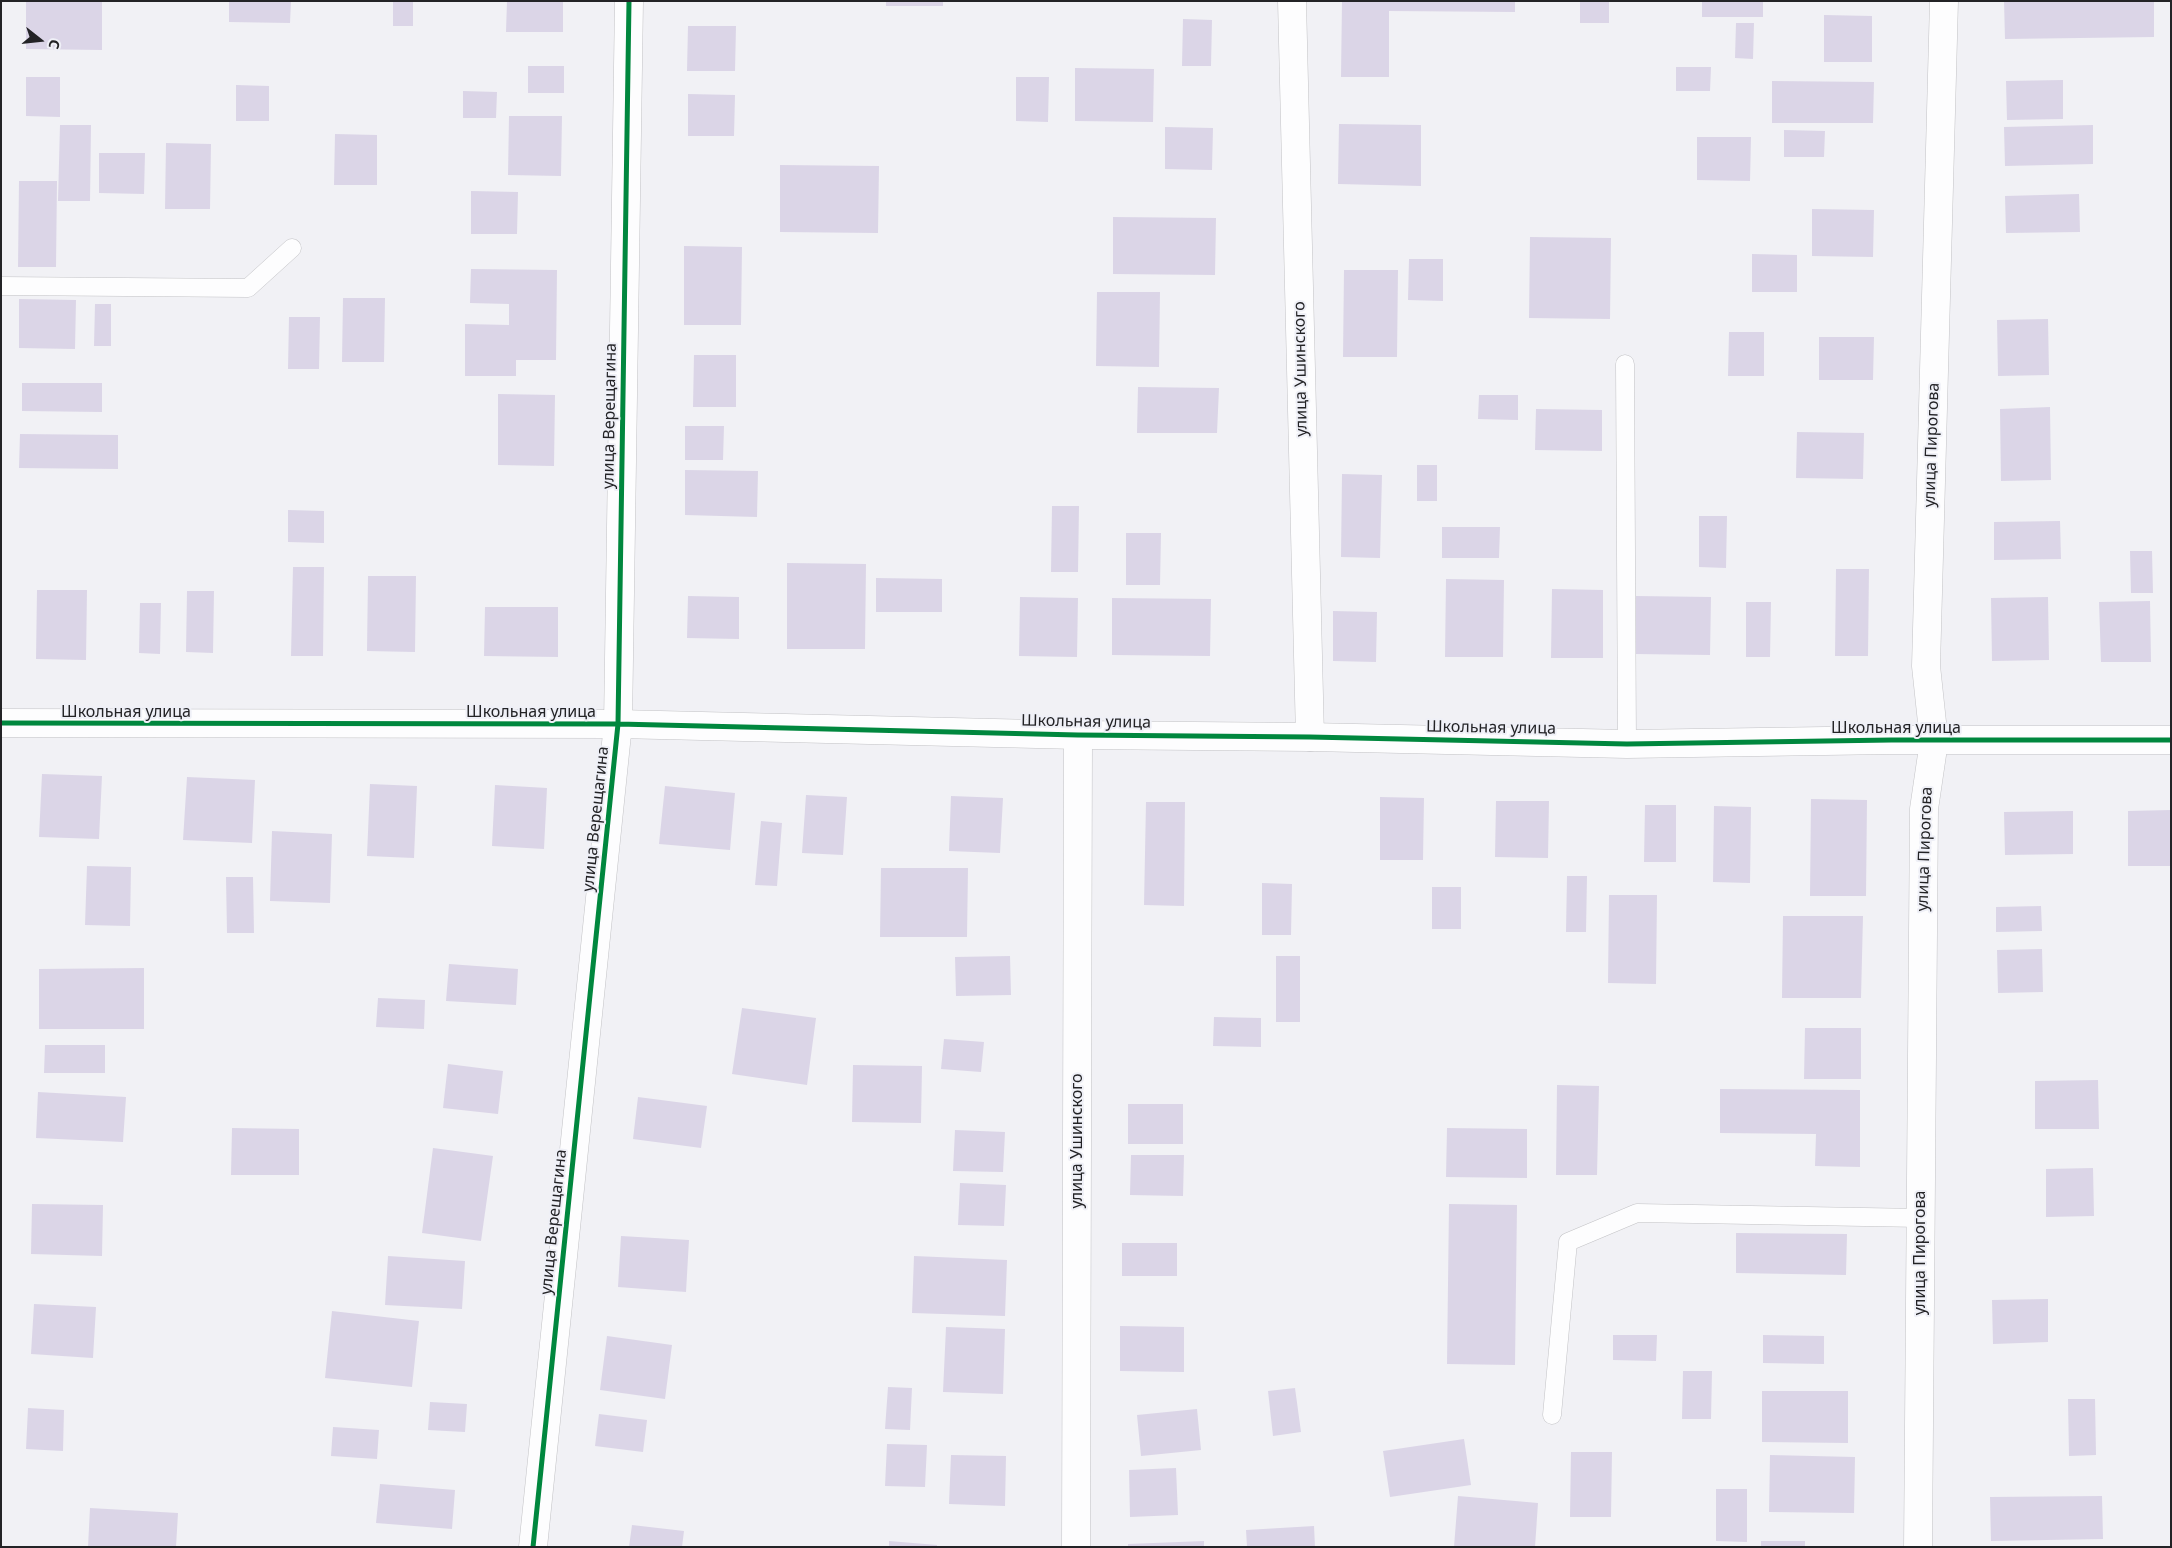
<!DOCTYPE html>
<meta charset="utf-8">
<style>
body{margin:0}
#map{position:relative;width:2172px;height:1548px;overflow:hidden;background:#f1f1f5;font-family:"Noto Sans",sans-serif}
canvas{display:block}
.frame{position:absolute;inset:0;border:2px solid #232326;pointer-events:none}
.north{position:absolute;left:15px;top:15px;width:50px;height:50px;-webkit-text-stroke:4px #eff0f7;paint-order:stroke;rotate:106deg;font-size:14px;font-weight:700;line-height:20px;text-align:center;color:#232326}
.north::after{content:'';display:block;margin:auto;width:18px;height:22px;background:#232326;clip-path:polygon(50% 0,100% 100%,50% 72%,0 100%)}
</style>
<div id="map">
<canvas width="2172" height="1548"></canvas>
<div class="frame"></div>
<div class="north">С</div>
</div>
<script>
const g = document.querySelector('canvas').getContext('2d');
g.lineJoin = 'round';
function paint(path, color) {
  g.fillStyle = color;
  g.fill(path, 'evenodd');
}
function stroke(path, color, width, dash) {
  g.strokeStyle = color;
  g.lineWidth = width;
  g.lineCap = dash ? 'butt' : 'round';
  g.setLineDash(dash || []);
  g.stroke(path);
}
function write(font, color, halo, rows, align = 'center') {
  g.font = font + ' "Noto Sans",sans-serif';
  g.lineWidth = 4;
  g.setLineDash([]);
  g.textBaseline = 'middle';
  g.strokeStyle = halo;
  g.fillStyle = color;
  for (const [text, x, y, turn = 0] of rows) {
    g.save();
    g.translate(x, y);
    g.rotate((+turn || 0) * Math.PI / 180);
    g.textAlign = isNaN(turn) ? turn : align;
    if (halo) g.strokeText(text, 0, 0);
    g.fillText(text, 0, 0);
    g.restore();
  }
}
const building = new Path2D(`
 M26 1H102V50L26 49Z
 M229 1H291L290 23 229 22Z
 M393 1H413V26H393Z
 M507 1H563V32H506Z
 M886 1H943V6H886Z
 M1342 1H1515V12L1389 11V77H1341Z
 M1580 1H1609V23H1580Z
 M1702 1H1763V17H1702Z
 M2004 1H2154V37L2005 39Z
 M1824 15 1872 16V62H1824Z
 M1183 19 1212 20 1211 66H1182Z
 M1736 23H1754L1753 59 1735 58Z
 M688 26H736L735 71H687Z
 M528 66H564V93H528Z
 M1676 67H1711L1710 91H1676Z
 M1075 68 1154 69 1153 122 1075 121Z
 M26 77H60V117L26 116Z
 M1016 77H1049L1048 122 1016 121Z
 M2063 80V119L2007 120 2006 81Z
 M1772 81 1874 82 1873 123H1772Z
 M236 85 269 86V121H236Z
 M463 91 497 92 496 118H463Z
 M688 94 735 95 734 136H688Z
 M509 116H562L561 176 508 175Z
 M1339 124 1421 125V186L1338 184Z
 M60 125H91L90 201H58Z
 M2093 125V164L2005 166 2004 127Z
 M1165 127 1213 128 1212 170 1165 169Z
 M1784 130 1825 131 1824 157H1784Z
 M335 134 377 135V185H334Z
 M1697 137H1751L1750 181 1697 180Z
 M166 143 211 144 210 209H165Z
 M99 153H145L144 194 99 193Z
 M780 165 879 166 878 233 780 232Z
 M19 181H57L56 267H18Z
 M471 191 518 192 517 234H471Z
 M2079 194 2080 232 2006 233 2005 196Z
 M1812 209 1874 210 1873 257 1812 256Z
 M1113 217 1216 218 1215 275 1113 274Z
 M1530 237 1611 238 1610 319 1529 318Z
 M684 246 742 247 741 325H684Z
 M1752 254 1797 255V292H1752Z
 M1409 259H1443V301L1408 300Z
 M471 269 557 270 556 360H516V376H465V324L509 325V304L470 303Z
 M1344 270H1398L1397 357H1343Z
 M1097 292H1160L1159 367 1096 366Z
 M343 298H385L384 362H342Z
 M19 299 76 300 75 349 19 348Z
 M95 304H111V346H94Z
 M289 317H320L319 369H288Z
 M2048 319 2049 375 1998 376 1997 320Z
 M1729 332H1764V376H1728Z
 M1819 337H1874L1873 380H1819Z
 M694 355H736V407H693Z
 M22 383H102V412L22 411Z
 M1138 387 1219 388 1217 433H1137Z
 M498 394 555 395 554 466 498 465Z
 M1479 395H1518V420L1478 419Z
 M2050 407 2051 480 2001 481 2000 409Z
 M1536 409 1602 410V451L1535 450Z
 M685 426H724L723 460H685Z
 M1797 432 1864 433 1863 479 1796 478Z
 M20 434 118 435V469L19 468Z
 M1417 465H1437V501H1417Z
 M685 470 758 471 757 517 685 515Z
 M1342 474 1382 475 1380 558 1341 557Z
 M1052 506H1079L1078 572H1051Z
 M288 510 324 511V543L288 542Z
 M1699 516H1727L1726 568 1699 567Z
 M2060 521 2061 559 1994 560V522Z
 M1442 527H1500L1499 558H1442Z
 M1126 533H1161L1160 585H1126Z
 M2130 551H2152L2153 593H2131Z
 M787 563 866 564 865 649H787Z
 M293 567H324L323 656H291Z
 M1836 569H1869L1868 656H1835Z
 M368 576H416L415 652 367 651Z
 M876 578 942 579V612H876Z
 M1446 579 1504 580 1503 657H1445Z
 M1552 589 1603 590V658H1551Z
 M37 590H87L86 660 36 659Z
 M187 591H214L213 653 186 652Z
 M688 596 739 597V639L687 638Z
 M1636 596 1711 597 1710 655 1635 654Z
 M1020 597 1078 598 1077 657 1019 656Z
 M2048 597 2049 660 1992 661 1991 598Z
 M1112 598 1211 599 1210 656 1112 655Z
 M2150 601 2151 662H2101L2099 602Z
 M1746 602H1771L1770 657H1746Z
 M140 603H161L160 654 139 653Z
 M485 607H558V657L484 656Z
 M1333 611 1377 612 1376 662 1333 661Z
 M42 774 102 776 99 839 39 837Z
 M187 777 255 780 252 843 183 840Z
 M370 784 417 786 414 858 367 856Z
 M495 785 547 788 544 849 492 846Z
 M665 786 735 793 730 850 659 844Z
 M806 795 847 797 843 855 802 853Z
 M951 796 1003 798 1000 853 949 851Z
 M1380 797 1424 798 1423 860H1380Z
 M1811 799 1867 800 1866 896H1810Z
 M1496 801H1549L1548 858 1495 857Z
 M1146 802H1185L1184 906 1144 905Z
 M1645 805H1676V862H1644Z
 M1714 806 1751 807 1750 883 1713 882Z
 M2171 810V866H2128V811Z
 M2073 811V854L2005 855 2004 812Z
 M761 821 782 823 777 886 755 885Z
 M272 831 332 834 330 903 270 901Z
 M87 866 131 867 130 926 85 925Z
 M881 868H968L967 937H880Z
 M1567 876H1587L1586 932H1566Z
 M226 877H253L254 933H227Z
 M1262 883 1292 884 1291 935H1262Z
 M1432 887H1461V929H1432Z
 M1609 895H1657L1656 984 1608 983Z
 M2041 906 2042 931 1996 932V907Z
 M1783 916H1863L1861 998H1782Z
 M2042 949 2043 992 1998 993 1997 950Z
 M1010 956 1011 995 956 996 955 957Z
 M1276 956H1300V1022H1276Z
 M449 964 518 969 516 1005 446 1001Z
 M144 968V1029H39V969Z
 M378 998 425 1000 424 1029 376 1027Z
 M742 1008 816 1018 807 1085 732 1074Z
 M1214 1017 1261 1018V1047L1213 1046Z
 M1805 1028H1861V1079H1804Z
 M944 1039 984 1042 981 1072 941 1069Z
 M45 1045H105V1073H44Z
 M448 1064 503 1071 498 1114 443 1108Z
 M853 1065 922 1066 921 1123 852 1122Z
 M2098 1080 2099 1129H2035V1081Z
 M1557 1085 1599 1086 1597 1175H1556Z
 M1720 1089 1860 1090V1167L1815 1166 1816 1134 1720 1133Z
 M38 1092 126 1097 123 1142 36 1138Z
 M638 1097 707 1106 701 1148 633 1139Z
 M1128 1104H1183V1144H1128Z
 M232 1128 299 1129V1175H231Z
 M1447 1128 1527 1129V1178L1446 1177Z
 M955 1130 1005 1132 1003 1172 953 1171Z
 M433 1148 493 1156 481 1241 422 1233Z
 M1131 1155H1184L1183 1196 1130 1195Z
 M2093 1168 2094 1216 2046 1217V1169Z
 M960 1183 1006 1185 1004 1226 958 1225Z
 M32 1204 103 1205 102 1256 31 1254Z
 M1449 1204 1517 1205 1515 1365 1447 1364Z
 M1736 1233 1847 1234 1846 1275 1736 1273Z
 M621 1236 689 1240 686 1292 618 1287Z
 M1122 1243H1177V1276H1122Z
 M388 1256 465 1261 462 1309 385 1305Z
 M914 1256 1007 1260 1005 1316 912 1313Z
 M2048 1299V1342L1993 1344 1992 1300Z
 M34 1304 96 1307 93 1358 31 1354Z
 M332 1311 419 1321 412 1387 325 1378Z
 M1120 1326 1184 1327V1372L1120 1371Z
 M946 1327 1005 1329 1003 1394 943 1392Z
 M1613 1335H1657L1656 1361 1613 1360Z
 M1763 1335 1824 1336V1364L1763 1363Z
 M607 1336 672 1345 665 1399 600 1390Z
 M1683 1371H1712L1711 1419H1682Z
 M888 1387 912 1388 910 1430 885 1429Z
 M1295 1388 1301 1432 1273 1436 1268 1391Z
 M1762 1391H1848V1443L1762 1442Z
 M2068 1399H2095L2096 1455 2069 1456Z
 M430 1402 467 1404 465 1432 428 1430Z
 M28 1408 64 1410 63 1451 26 1449Z
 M1197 1409 1201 1450 1141 1456 1137 1415Z
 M599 1414 647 1420 643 1452 595 1446Z
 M333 1427 379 1430 377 1459 331 1456Z
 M1464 1439 1471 1485 1390 1497 1383 1451Z
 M887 1444 927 1445 925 1487 885 1486Z
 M1571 1452H1612L1611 1517H1570Z
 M951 1455 1006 1456 1005 1506 949 1504Z
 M1770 1455 1855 1457 1854 1513 1769 1512Z
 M1176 1468 1178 1515 1130 1517 1129 1470Z
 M380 1484 455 1490 452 1529 376 1523Z
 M1716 1489H1747V1542L1716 1541Z
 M1458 1496 1538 1503 1535 1547H1454Z
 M2102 1496 2103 1539 1991 1541 1990 1497Z
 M90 1508 178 1513 176 1547H88Z
 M632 1525 684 1531 682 1547H629Z
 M1314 1526 1315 1547H1247L1246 1530Z
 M889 1541 937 1545V1547H889Z
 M1204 1541V1547H1128V1544Z
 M1761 1541H1805V1547H1761Z`);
const service = new Path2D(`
 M1 286 248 288 292 248
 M1625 364 1627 744
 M1552 1415 1568 1242 1637 1213 1921 1218`);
const minor = new Path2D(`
 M1292 1 1310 737
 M533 1547 618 724 629 1
 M1076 1547 1078 735`);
const tertiary = new Path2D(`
 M1 723 618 724 1078 735 1310 737 1627 744 1891 740H2171
 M1918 1547 1924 809 1934 741 1926 666 1944 1`);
const cycleway = new Path2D(`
 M1 723 618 724 1078 735 1310 737 1627 744 1891 740H2171
 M533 1547 618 724 629 1`);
const streetNames = [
 ["улица Ушинского",1301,369,-91],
 ["улица Верещагина",610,416,-89],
 ["улица Пирогова",1932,445,-88],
 ["Школьная улица",126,712],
 ["Школьная улица",531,712],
 ["Школьная улица",1086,722,1],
 ["Школьная улица",1491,728,1],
 ["Школьная улица",1896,728],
 ["улица Верещагина",596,819,-84],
 ["улица Пирогова",1925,849,-88],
 ["улица Ушинского",1077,1141,-90],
 ["улица Верещагина",554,1222,-84],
 ["улица Пирогова",1920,1253,-90]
];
paint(building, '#dbd5e7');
stroke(service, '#c2c2c5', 19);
stroke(minor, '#c2c2c5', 29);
stroke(tertiary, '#c2c2c5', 29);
stroke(service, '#fdfdfe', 18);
stroke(minor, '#fdfdfe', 28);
stroke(tertiary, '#fdfdfe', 28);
stroke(cycleway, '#00873e', 5);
write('16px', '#232326', '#eff0f7', streetNames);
</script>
